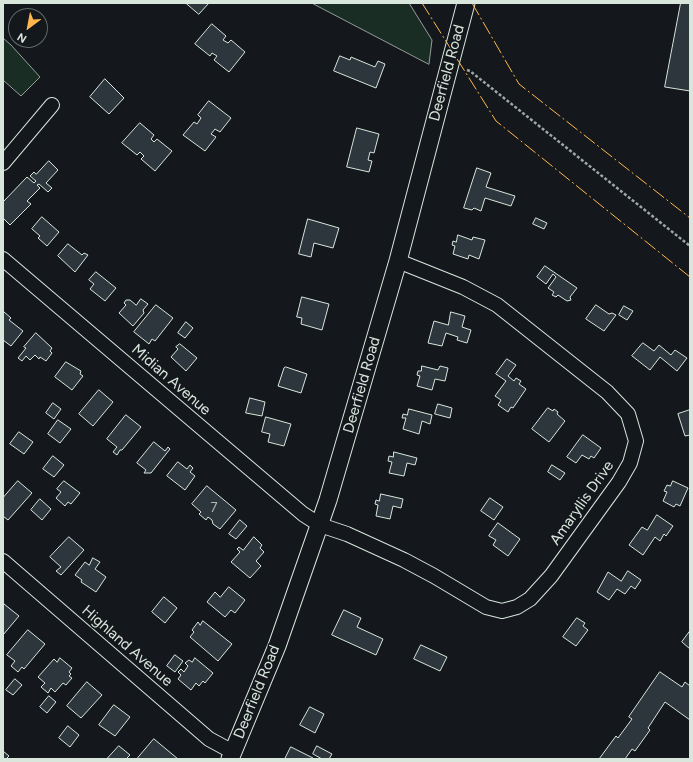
<!DOCTYPE html>
<style>
body{margin:0}
#map{position:relative;width:693px;height:762px;overflow:hidden;background:#14181c;font-family:Figtree,sans-serif}
canvas{display:block}
.frame{position:absolute;inset:0;border:4px solid #d8e6dc;pointer-events:none}
.north{position:absolute;left:8px;top:8px;width:40px;height:40px;box-sizing:border-box;background:#14181c;border:1px solid #626a69;border-radius:50%;rotate:212deg;font-size:11px;font-weight:700;line-height:16px;text-align:center;color:#d8e6dc}
.north::after{content:'';display:block;margin:auto;width:14px;height:18px;background:#ffb74d;clip-path:polygon(50% 0,100% 100%,50% 72%,0 100%)}
</style>
<div id="map">
<canvas width="693" height="762"></canvas>
<div class="frame"></div>
<div class="north">N</div>
</div>
<script>
const g = document.querySelector('canvas').getContext('2d');
g.lineJoin = 'round';
function paint(path, color) {
  g.fillStyle = color;
  g.fill(path, 'evenodd');
}
function stroke(path, color, width, dash) {
  g.strokeStyle = color;
  g.lineWidth = width;
  g.lineCap = dash ? 'butt' : 'round';
  g.setLineDash(dash || []);
  g.stroke(path);
}
function write(font, color, halo, rows, align = 'center') {
  g.font = font + ' Figtree,sans-serif';
  g.lineWidth = 3;
  g.setLineDash([]);
  g.textBaseline = 'middle';
  g.strokeStyle = halo;
  g.fillStyle = color;
  for (const [text, x, y, turn = 0] of rows) {
    g.save();
    g.translate(x, y);
    g.rotate((+turn || 0) * Math.PI / 180);
    g.textAlign = isNaN(turn) ? turn : align;
    if (halo) g.strokeText(text, 0, 0);
    g.fillText(text, 0, 0);
    g.restore();
  }
}
const green = new Path2D(`
 M312 3H409L432 40 429 64Z
 M3 38 11 45 40 77 21 96 3 80Z`);
const building = new Path2D(`
 M186 3H209L199 14Z
 M681 3H690V91L665 87Z
 M212 24 226 36 223 40 228 43 231 40 245 52 229 72 214 60 217 56 212 53 210 56 195 44Z
 M340 56 350 60 351 57 375 67 378 61 385 64 376 88 334 71Z
 M105 79 124 98 109 114 90 97Z
 M209 101 231 118 220 132 215 129 211 134 216 137 205 151 183 135 194 122 197 124 201 118 198 115Z
 M140 123 154 135 151 139 154 142 157 139 172 151 155 171 141 159 144 156 140 152 137 155 122 143Z
 M357 128 379 134 374 153 370 152 368 160 372 161 369 172 347 167Z
 M49 161 58 170 46 183 52 188 48 192 39 184 37 185 40 188 27 201 31 204 10 225 3 218V202L27 177 34 183 36 181 30 176 34 172 36 174Z
 M477 168 491 173 486 187 515 196 511 206 485 198 481 211 474 208 472 210 464 208Z
 M42 217 59 232 47 246 38 238 40 236 32 229Z
 M536 218 547 223 544 229 533 224Z
 M308 219 339 228 333 248 314 243 311 257 299 254Z
 M458 235 472 240 473 237 485 240 479 259 469 255 468 259 453 254 455 246 452 245 453 241 456 242Z
 M68 244 82 255 84 253 88 255 75 272 58 256Z
 M545 266 577 288 570 297 571 300 567 301 558 295 556 297 552 295 554 292 548 288 556 277 553 274 546 284 537 277Z
 M96 272 116 288 105 301 90 289 94 284 89 280Z
 M302 297 329 304 322 330 301 324 302 318 297 317Z
 M141 299 148 304 143 310 144 313 133 326 119 313 126 305 124 303 126 300H130L136 305Z
 M156 305 173 318 155 341 152 339 149 344 134 332Z
 M596 305 609 314 612 313 616 315 604 331 586 319Z
 M624 306 633 311 627 320 619 315Z
 M3 311 11 318 9 320 23 331 11 346 3 340Z
 M451 312 465 316 462 327 471 330 467 343 457 340 458 337 446 333 442 346 428 343 434 321 448 325Z
 M186 322 193 328 185 338 178 333Z
 M36 333 52 348 50 351 52 353 46 361 40 357 39 359 35 355 30 360 26 356 22 361 18 358 26 348 24 347Z
 M643 343 654 351 659 345 671 355 675 350 687 358 677 371 660 357 650 370 632 356Z
 M180 344 197 358 186 371 171 357 178 349 176 347Z
 M507 359 516 365 508 376 514 381 516 378 521 381 519 384 526 389 513 408 511 407 508 412 498 405 501 400 495 396 506 381 496 374Z
 M66 362 81 371 80 374 83 376 72 390 55 377Z
 M422 366 438 370 440 366 448 368 445 381 435 379 432 390 417 386 420 376 417 375 418 371H421Z
 M286 367 307 374 301 393 278 386 284 368Z
 M99 390 113 402 93 426 79 414Z
 M250 398 265 402 262 416 246 413Z
 M53 403 61 409 54 419 46 413Z
 M438 404 452 408 450 418 435 414Z
 M548 408 553 411 554 409 558 412 557 414 565 421 549 442 532 429Z
 M409 409 432 415 430 424 422 421 419 434 403 429 406 418H402L403 414 407 415Z
 M690 410V435L685 436 678 414Z
 M126 415 141 427 122 450H120L117 455 113 452 117 447 107 439Z
 M266 417 291 424 284 446 268 442 270 434 262 432Z
 M58 420 71 429 60 443 48 434Z
 M19 432 33 442 24 454 10 444Z
 M583 435 601 448 594 458 591 456 589 459 582 455 576 463 567 457Z
 M154 442 165 451 168 447 170 449 151 473H144L146 470 137 463Z
 M394 452 417 458 415 465 407 463 404 476 389 473 392 462 388 461 389 456 393 457Z
 M53 456 64 465 54 477 43 469Z
 M178 462 187 469 190 465 193 468 190 472 195 476 185 490 167 476Z
 M552 465 565 473 560 480 548 472Z
 M18 481 32 493 8 520 3 516V498Z
 M64 481 80 493 71 504 68 502 65 506 56 498 61 492 57 489Z
 M673 481 688 488 680 506 676 504 674 507 663 501 667 492 664 491 667 485 670 486Z
 M207 486 236 510 220 529 213 524 212 520 208 517 206 520 199 514 201 512 192 504Z
 M381 494 403 499 401 508 393 506 390 519 376 516 378 505 375 504 376 500 379 501Z
 M490 498 503 507 494 520 481 511Z
 M40 499 51 509 42 520 31 510Z
 M657 515 673 526 666 536 664 534 660 541 655 537 643 555 629 545 642 527 647 530Z
 M240 520 247 526 236 539 229 534Z
 M498 523 520 539 508 556 493 545 496 540 489 536Z
 M69 537 84 550 61 575 56 571 61 567 50 557Z
 M254 537 262 545 260 548 264 552 256 561 261 566 250 578 231 562 240 552 237 549 239 547 243 550Z
 M93 558 100 562 95 569 106 577 96 592 81 582 82 580 75 575 85 562 89 565Z
 M628 571 641 580 635 589 631 586 625 594 617 589 609 600 597 592 608 572 621 581Z
 M229 587 245 600 235 613 231 610 225 617 207 602 215 592 220 597Z
 M164 597 177 608 165 623 152 612Z
 M4 604 19 616 3 635V605Z
 M344 610 361 618 357 627 383 639 376 655 332 635Z
 M577 618 585 623 583 626 588 630 576 646 563 637Z
 M203 621 232 644 218 661 190 637 194 632 192 630 198 622 200 625Z
 M28 630 45 644 24 669 22 667 18 672 11 666 15 661 7 655Z
 M690 631V649L682 642Z
 M421 645 447 657 440 671 414 659Z
 M175 655 183 661 175 672 167 666Z
 M60 658 72 668 69 672 71 674 69 676 72 678 66 685 63 683 55 692 51 688 48 693 41 687 45 683 38 677 54 659 57 662Z
 M195 658 213 673 205 683 203 681 199 686 196 683 191 690 178 679 181 675 178 672 181 669 184 672 188 666 185 663 189 660 192 662Z
 M660 672 682 687 685 682 690 686V720L665 702 648 728 650 730 635 751 632 749 625 759H599L616 736 618 738 632 719 629 717Z
 M15 679 22 685 13 695 6 690Z
 M87 682 102 695 81 718 67 706Z
 M49 696 56 702 47 713 40 707Z
 M114 705 130 717 115 736 99 725Z
 M310 707 324 714 315 733 300 725Z
 M68 726 79 735 70 747 59 738Z
 M154 739 178 759H137Z
 M119 746 130 755 126 759H110L108 758Z
 M317 746 332 754 329 759H322L313 754Z
 M291 747 313 758V759H285Z
 M3 751 9 756 6 759H3Z`);
const path = new Path2D(`
 M467 70 470 71 690 246`);
const minor = new Path2D(`
 M3 163 52 105
 M3 259 303 514 320 525 347 534 404 560 434 576 486 607 502 611 517 607 530 599 551 576 619 482 630 463 636 441 628 414 607 392 497 305 463 287 398 261
 M3 561 209 739 233 752`);
const tertiary = new Path2D(`
 M230 759 277 646 328 500 398 261 466 3`);
const power = new Path2D(`
 M422 3 496 121 690 277
 M472 3 519 84 690 218`);
const numberNames = [
 ["7",214,508]
];
const streetNames = [
 ["Deerfield Road",447,73,-75],
 ["Midian Avenue",171,380,41],
 ["Deerfield Road",362,385,-74],
 ["Amaryllis Drive",582,503,-55],
 ["Highland Avenue",127,646,41],
 ["Deerfield Road",257,692,-68]
];
paint(green, '#1a2d24');
stroke(green, '#939e99', 1);
paint(building, '#2c363c');
stroke(building, '#d8e6dc', 1);
stroke(minor, '#d8e6dc', 16);
stroke(tertiary, '#d8e6dc', 19);
stroke(path, '#9da8a2', 2.5, [3, 2]);
stroke(minor, '#14181c', 14);
stroke(tertiary, '#14181c', 17);
stroke(power, '#ffb74d', 1, [14, 3, 2, 3]);
write('13px', '#adbab4', null, numberNames);
write('15px', '#d8e6dc', '#14181c', streetNames);
</script>
